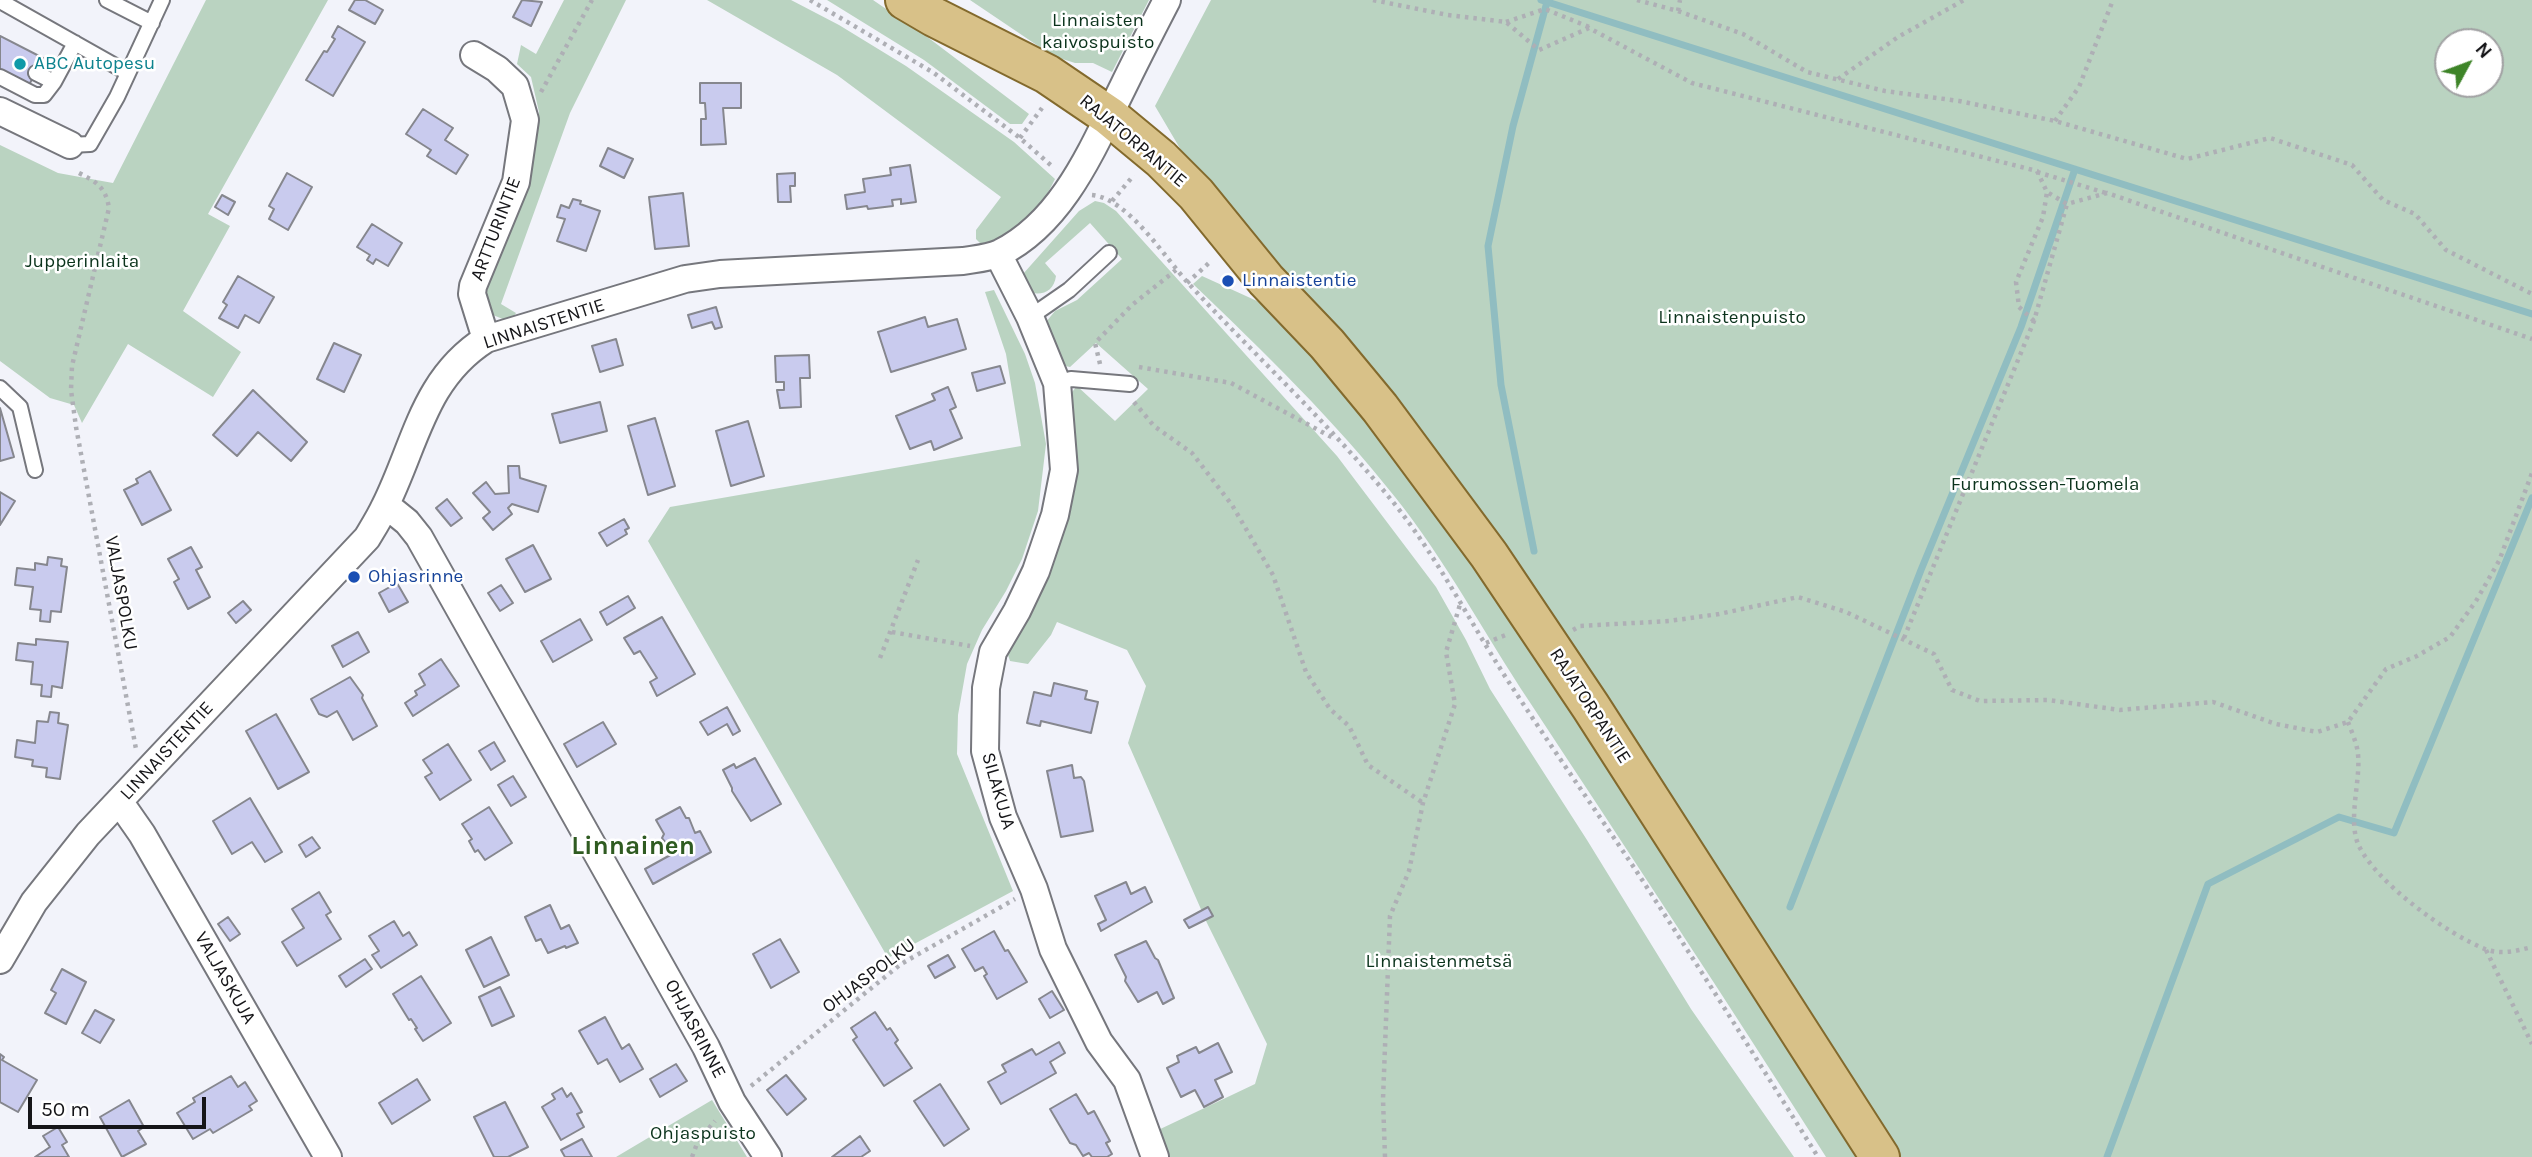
<!DOCTYPE html>
<meta charset="utf-8">
<style>
body{margin:0}
#map{position:relative;width:2532px;height:1157px;overflow:hidden;background:#f2f3fa;font-family:Karla,sans-serif}
canvas{display:block}
.north{position:absolute;left:2434px;top:28px;width:70px;height:70px;box-sizing:border-box;background:#fff;border:2px solid #a1a1a3;border-radius:50%;rotate:49deg;font-size:19px;font-weight:700;line-height:28px;text-align:center;color:#151518}
.north::after{content:'';display:block;margin:auto;width:24px;height:32px;background:#3e8428;clip-path:polygon(50% 0,100% 100%,50% 72%,0 100%)}
.scale{position:absolute;left:28px;top:1097px;width:178px;height:32px;box-sizing:border-box;border:4px solid #151518;border-top:0;padding-left:9px;font-size:21px;line-height:24px;white-space:nowrap;color:#151518;-webkit-text-stroke:5px #fff;paint-order:stroke}
</style>
<div id="map">
<canvas width="2532" height="1157"></canvas>
<div class="north">N</div>
<div class="scale">50 m</div>
</div>
<script>
const g = document.querySelector('canvas').getContext('2d');
g.lineJoin = 'round';
function paint(path, color) {
  g.fillStyle = color;
  g.fill(path, 'evenodd');
}
function stroke(path, color, width, dash) {
  g.strokeStyle = color;
  g.lineWidth = width;
  g.lineCap = dash ? 'butt' : 'round';
  g.setLineDash(dash || []);
  g.stroke(path);
}
function write(font, color, halo, rows, align = 'center') {
  g.font = font + ' Karla,sans-serif';
  g.lineWidth = 5;
  g.setLineDash([]);
  g.textBaseline = 'middle';
  g.strokeStyle = halo;
  g.fillStyle = color;
  for (const [text, x, y, turn = 0] of rows) {
    g.save();
    g.translate(x, y);
    g.rotate((+turn || 0) * Math.PI / 180);
    g.textAlign = isNaN(turn) ? turn : align;
    if (halo) g.strokeText(text, 0, 0);
    g.fillText(text, 0, 0);
    g.restore();
  }
}
const green = new Path2D(`
 M206 0H328L208 214 230 226 183 311 241 352 213 397 128 344 82 423 74 405 50 398 0 361V145L58 173 113 183Z
 M564 0H626L570 113 501 304 516 313 510 322 493 315 479 291 527 170 537 128 539 112 531 77 517 64 521 45 536 54Z
 M707 0H791L839 25 906 66 1014 142 1055 179C1036 219 1021 226 983 246L976 239V230L1001 197 837 75Z
 M827 0H873L930 39 1029 114 1022 124H1010L924 60Z
 M970 0H1149L1112 72 1093 63H1075L1053 56Z
 M1211 0H2532V1157H1901L1551 614 1453 472 1375 373 1289 281 1188 162 1155 106ZM2448 42H2490V84H2448Z
 M1095 201 1104 203 1116 211 1337 456 1436 587 1466 640 1490 689 1587 840 1691 1009 1794 1157H1163L1154 1132 1255 1084 1267 1044 1207 923 1128 743 1146 686 1127 650 1057 622 1051 635 1028 664 1010 661 1008 655 1030 609 1068 397 1077 386 1115 421 1148 389 1096 343 1070 367 1061 365 1046 322 1055 311 1077 300 1122 259 1090 223 1045 263 1056 276C1054 290 1045 295 1032 293L1023 274 1079 211Z
 M1202 276 1257 301 1290 327 1353 398 1516 620 1863 1157H1826C1729 1004 1629 853 1529 701 1484 633 1446 561 1395 497 1334 420 1264 352 1193 284Z
 M994 290 1025 354 1035 383 1046 444 1038 511 1022 559 1006 591 982 630 967 664 958 715 957 754 1013 891 888 958 648 541 670 507 1021 446 1006 354 985 292Z
 M712 1100 747 1157H616Z`);
const stream = new Path2D(`
 M1541 0 2532 314
 M1534 551 1501 385 1488 246 1513 126 1547 2
 M1790 907 1921 570 2021 327 2075 169
 M2107 1157 2208 884 2339 817 2394 833 2532 498`);
const building = new Path2D(`
 M355 0H365L383 10 375 24 349 10Z
 M522 0 542 2 531 26 513 17Z
 M338 26 365 42 333 96 306 80 324 51 327 52 335 39 332 37Z
 M0 36 43 58 29 85 0 70Z
 M700 83H741V108H723L726 144 701 145V119H706L705 103H700Z
 M423 109 453 128 445 140 468 155 456 174 427 156 431 150 406 134Z
 M608 148 633 159 624 178 600 166Z
 M910 165 916 202 901 204V199L892 200 893 206 868 209 867 206 847 209 845 195 865 192 863 179 891 175 890 168Z
 M287 173 312 187 288 230 269 219 274 209 269 206Z
 M795 173V186H790L791 202H778L777 174Z
 M683 193 689 246 655 249 649 197Z
 M222 195 235 202 228 215 215 207Z
 M573 199 581 201 580 204 600 211 586 251 557 241 565 219 557 217 561 205 569 208Z
 M372 224 402 243 388 266 376 259 373 264 367 260 370 255 357 247Z
 M238 276 274 297 259 323 245 315 238 328 219 318 227 305 223 302Z
 M716 307 722 327 715 329 712 322 692 328 688 315Z
 M925 317 928 327 957 319 966 349 891 372 878 332Z
 M616 339 623 365 600 372 592 346Z
 M334 343 361 355 344 392 317 379Z
 M809 355 810 378H800L801 407 780 408 777 390H784V382H776L775 356Z
 M1000 366 1005 383 977 391 972 373Z
 M948 387 956 407 950 410 962 438 934 450 931 441 910 449 896 416 935 400 932 394Z
 M253 390 307 442 291 461 258 432 237 456 213 435Z
 M600 402 607 431 560 443 552 414Z
 M0 408 14 457 0 461Z
 M655 418 675 486 648 495 628 426Z
 M748 421 764 476 731 486 716 431Z
 M508 466H519L520 478 546 486 538 512 512 504 508 508 512 514 493 530 483 518 490 512 473 493 486 482 495 494 509 493Z
 M150 471 171 510 142 525 124 490 138 483 136 479Z
 M0 492 15 501 0 525Z
 M447 499 462 518 451 526 436 508Z
 M624 519 629 528 625 530 627 534 607 546 599 533Z
 M533 545 551 579 525 592 506 559Z
 M191 547 202 567 196 570 210 597 188 609 174 582 179 579 168 559Z
 M48 557 62 559 61 566 67 567 61 612 51 611 50 622 40 621 41 610 30 609 33 587 15 585 17 568 35 570V563L47 565Z
 M397 583 408 602 389 612 379 593Z
 M501 585 513 603 500 611 488 593Z
 M628 596 635 608 607 625 600 612Z
 M243 601 251 610 236 623 228 613Z
 M662 617 695 674 657 696 650 682 657 678 640 651 634 654 624 638Z
 M580 619 592 640 553 662 541 641Z
 M358 632 369 652 343 667 332 646Z
 M36 639 68 642 62 688 52 686 51 697 41 696 42 685 31 684 33 662 16 660 18 643 36 645Z
 M441 659 459 686 413 716 405 703 417 695 415 691 425 685 419 674Z
 M350 677 363 695 362 698 377 726 353 740 337 711 327 717 319 714 311 699Z
 M1054 683 1087 691 1085 699 1098 702 1091 733 1041 721 1040 726 1027 723 1034 692 1051 696Z
 M727 707 740 731 733 735 727 724 708 735 700 722Z
 M50 712 59 713 58 723 68 725 60 779 46 777 47 768 32 766 33 760 15 757 17 740 35 743 37 721 48 722Z
 M276 714 309 772 278 789 246 731Z
 M603 722 616 744 577 767 564 744Z
 M494 742 505 761 491 770 479 751Z
 M448 744 471 780 440 800 425 777 432 773 423 760Z
 M755 758 781 804 751 821 732 791V788L723 770 734 764 736 768Z
 M1072 765 1074 778 1081 777 1084 781 1093 831 1061 837 1047 771Z
 M513 776 526 797 511 806 498 785Z
 M250 798 282 852 265 862 252 842 232 854 213 821Z
 M489 807 512 843 485 860 478 850 475 852 469 841 472 839 462 824Z
 M680 807 686 818H689L695 833 700 831 711 852 653 884 645 869 674 853 662 838 664 834 656 820Z
 M312 837 320 848 306 857 299 845Z
 M1126 882 1131 894 1145 887 1152 902 1101 931 1098 924 1106 920 1095 896Z
 M319 892 331 912 326 915 341 939 297 966 282 942 304 928 292 909Z
 M550 905 561 929 569 925 578 943 566 948 565 946 548 953 541 939 536 941 525 917Z
 M1208 907 1213 916 1189 928 1184 920Z
 M228 917 240 934 230 941 218 924Z
 M394 921 403 936 409 932 417 945 381 968 372 955 379 951 369 936Z
 M994 931 1005 951 1008 950 1027 982 997 999 984 976 987 974 983 967 975 971 962 949Z
 M491 937 509 975 484 987 466 950Z
 M780 939 799 972 771 988 753 954Z
 M1146 941 1155 958 1158 960 1174 998 1163 1004 1157 992 1138 1002 1125 981 1126 977 1115 955Z
 M948 955 955 967 935 978 928 966Z
 M365 959 372 969 346 987 339 976Z
 M62 969 86 982 66 1024 45 1013 56 993 51 990Z
 M421 976 451 1023 423 1041 415 1029 417 1028 411 1019 409 1020 393 994Z
 M500 987 514 1016 492 1026 479 997Z
 M1052 991 1064 1010 1050 1018 1039 999Z
 M95 1010 114 1020 100 1043 82 1033Z
 M875 1012 887 1030 890 1028 898 1040 895 1043 912 1068 884 1086 853 1040 857 1037 851 1028Z
 M605 1017 622 1049 629 1044 643 1069 620 1082 607 1059 598 1064 579 1031Z
 M1059 1042 1065 1053 1050 1062 1056 1073 1001 1104 988 1082 1006 1072 1002 1065 1032 1049 1036 1055Z
 M1218 1043 1232 1072 1215 1080 1223 1097 1204 1107 1195 1090 1181 1097 1167 1068 1179 1062 1177 1056 1196 1047 1199 1053Z
 M0 1054 4 1057 2 1060 37 1080 18 1112 0 1102Z
 M676 1064 687 1081 660 1097 650 1079Z
 M786 1075 806 1099 787 1115 767 1090Z
 M231 1076 238 1087 245 1082 257 1101 249 1106 252 1110 213 1133 210 1129 193 1139 177 1113 195 1102 193 1098Z
 M417 1079 430 1100 392 1124 379 1103Z
 M940 1084 969 1129 944 1146 914 1101Z
 M562 1088 567 1097 571 1093 582 1112 577 1114 584 1127 561 1140 542 1107 555 1099 552 1094Z
 M1076 1094 1088 1114 1094 1111 1110 1141 1106 1143 1112 1154 1107 1157H1092L1089 1153 1083 1156 1076 1145 1070 1143 1050 1109Z
 M129 1100 144 1127 138 1131 146 1144 122 1157 100 1117Z
 M505 1102 528 1147 508 1157H494L474 1117Z
 M58 1127 67 1142 62 1145 69 1157H35L50 1147 43 1136Z
 M860 1136 870 1151 861 1157H832Z
 M582 1139 592 1157H565L561 1150Z`);
const path = new Path2D(`
 M810 0 934 73 1020 138 1054 168
 M1373 0 1448 15 1506 22 1539 50 1589 28 1692 83 2037 171 2047 192 2067 204 2107 193 2532 339
 M1637 0 1678 11 1743 34 1807 72 1885 91 1959 101 2055 121 2187 159 2270 138 2352 165 2383 200 2415 214 2446 250 2532 294
 M1678 11 1680 0
 M1506 22 1545 9 1589 27
 M1838 79 1898 37 1964 0
 M541 92 592 0
 M2055 121 2079 87 2113 0
 M1020 138 1042 108
 M2037 172 2106 193
 M79 173C97 182 106 188 109 208L72 366 71 390 76 427 136 749
 M1092 195C1129 199 1165 258 1189 284 1258 359 1333 427 1397 507 1441 563 1473 628 1512 687 1552 748 1594 808 1635 869 1697 964 1758 1061 1818 1157
 M1112 201 1134 175
 M1187 283 1210 262
 M2034 321 2019 307 2016 282 2043 217 2047 192
 M1100 364 1095 343 1132 305 1176 270
 M1139 367 1231 383 1335 439
 M1134 402 1154 426 1192 453 1232 505 1273 575 1306 672 1330 709 1349 726 1368 765 1423 803
 M1573 630 1580 626 1669 621 1719 614 1798 597 1846 612 1934 654 1952 690 1980 701 2048 700 2120 710 2213 702 2276 724 2317 732 2348 722 2386 669 2417 656 2450 637 2476 601 2499 561 2532 473
 M892 632 970 646
 M1904 638 2034 321 2067 204
 M1486 643 1508 634
 M880 658 918 560
 M2348 722C2351 730 2355 739 2357 748 2363 775 2347 816 2358 844 2375 882 2447 934 2485 949 2501 955 2516 951 2532 947
 M2486 950 2532 1044
 M751 1086 901 964 1015 899
 M692 1157 698 1141 715 1121
 M1385 1157 1383 1099 1390 916 1409 871 1423 803 1455 704 1446 652 1461 601`);
const service = new Path2D(`
 M107 0 152 23
 M0 1 128 73
 M36 73 54 82 75 43
 M0 77 35 95H44L54 82
 M70 145 90 144 117 97 162 0
 M1030 317 1069 290 1109 253
 M1057 383 1071 379 1130 384
 M0 388 20 407 35 470`);
const minor = new Path2D(`
 M474 55 497 69 515 86 525 120 516 182 473 286 472 294 486 339
 M0 111 70 145
 M998 254 1030 317 1057 383 1064 470 1055 515 1036 571 1017 611 993 652 986 688 985 751 1003 817 1034 889 1053 949 1099 1042 1127 1080 1155 1157
 M386 505 407 522 419 537 706 1047 732 1102 768 1157
 M119 801 142 834 328 1157
 M0 960 34 902 88 834 367 538C373 528 380 517 385 506 416 444 423 379 486 339L685 279 720 274 963 261C975 259 989 258 1000 253 1064 221 1093 147 1123 87 1137 58 1152 29 1167 0`);
const primary = new Path2D(`
 M905 0 934 17 1047 74 1109 116 1161 159 1196 194 1266 280 1327 344 1380 408 1489 555 1591 707 1880 1157`);
const markers = [
 [20,64,7,"#0f9aa8"],
 [1228,281,7,"#1a4fb4"],
 [354,577,7,"#1a4fb4"]
];
const parkNames = [
 ["Linnaisten",1098,21],
 ["kaivospuisto",1098,43],
 ["Jupperinlaita",82,262],
 ["Linnaistenpuisto",1732,318],
 ["Furumossen-Tuomela",2045,485],
 ["Linnaistenmetsä",1439,962],
 ["Ohjaspuisto",703,1134]
];
const cultureNames = [
 ["ABC Autopesu",34,64]
];
const streetNames = [
 ["RAJATORPANTIE",1133,141,40],
 ["ARTTURINTIE",496,229,-69],
 ["LINNAISTENTIE",544,324,-18],
 ["VALJASPOLKU",121,593,80],
 ["RAJATORPANTIE",1590,706,57],
 ["LINNAISTENTIE",167,751,-47],
 ["SILAKUJA",998,791,74],
 ["OHJASPOLKU",869,976,-37],
 ["VALJASKUJA",225,978,60],
 ["OHJASRINNE",695,1029,62]
];
const transitNames = [
 ["Linnaistentie",1242,281],
 ["Ohjasrinne",368,577]
];
const districtNames = [
 ["Linnainen",633,847]
];
paint(green, '#bad3c1');
stroke(stream, '#90bdc1', 7);
paint(building, '#c9cbee');
stroke(building, '#86878e', 2);
stroke(service, '#76777d', 18);
stroke(minor, '#76777d', 30);
stroke(primary, '#836a2d', 42);
stroke(path, '#aeafb5', 4.5, [3.5, 5]);
stroke(service, '#fff', 14);
stroke(minor, '#fff', 26);
stroke(primary, '#d8c188', 38);
for (const [x, y, r, color] of markers) {
  const dot = new Path2D();
  dot.arc(x, y, r, 0, 2 * Math.PI);
  g.fillStyle = color;
  g.fill(dot);
  stroke(dot, '#fff', 2.5);
}
write('19px', '#0b331c', '#fff', parkNames);
write('19px', '#0d838f', '#fff', cultureNames, 'left');
write('19px', '#151518', '#fff', streetNames);
write('19px', '#164399', '#fff', transitNames, 'left');
write('bold 26px', '#2f5b21', '#fff', districtNames);
</script>
